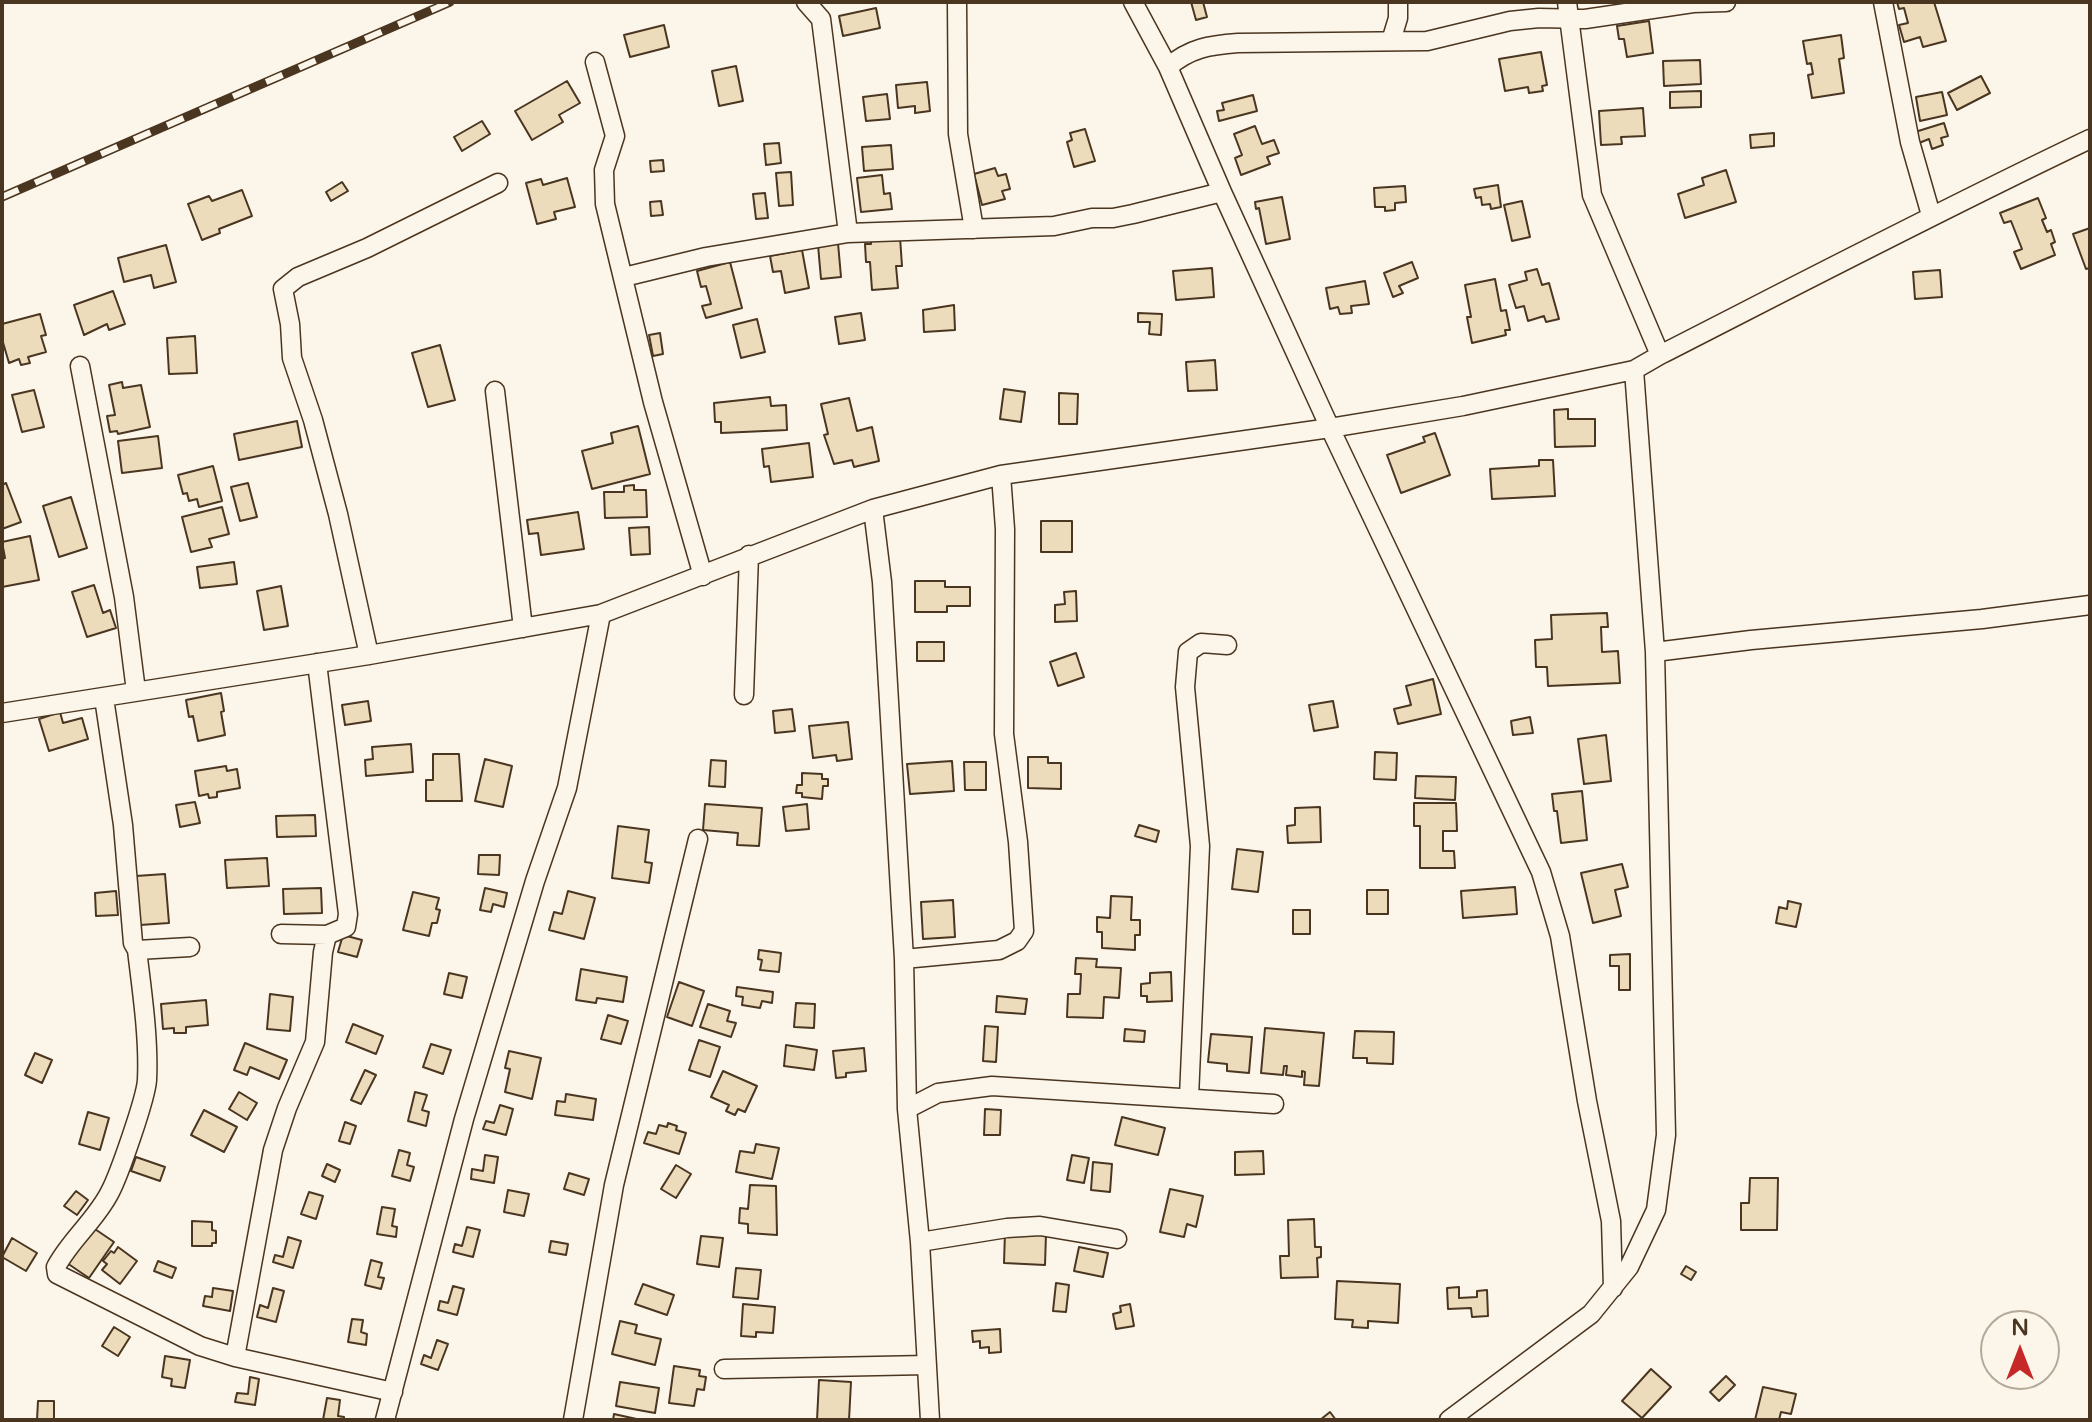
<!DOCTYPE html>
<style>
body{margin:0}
#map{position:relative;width:2092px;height:1422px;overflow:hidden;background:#fbf6e9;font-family:"Varela Round",sans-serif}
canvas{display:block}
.frame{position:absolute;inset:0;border:4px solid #4a3520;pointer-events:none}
.north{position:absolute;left:1980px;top:1310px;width:80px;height:80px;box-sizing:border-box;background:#fbf6e9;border:2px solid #b4a999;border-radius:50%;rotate:0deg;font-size:22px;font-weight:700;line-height:32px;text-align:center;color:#4a3520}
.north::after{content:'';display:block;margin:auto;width:28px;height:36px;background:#c62828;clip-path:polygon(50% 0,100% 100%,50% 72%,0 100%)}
</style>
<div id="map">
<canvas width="2092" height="1422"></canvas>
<div class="frame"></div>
<div class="north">N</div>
</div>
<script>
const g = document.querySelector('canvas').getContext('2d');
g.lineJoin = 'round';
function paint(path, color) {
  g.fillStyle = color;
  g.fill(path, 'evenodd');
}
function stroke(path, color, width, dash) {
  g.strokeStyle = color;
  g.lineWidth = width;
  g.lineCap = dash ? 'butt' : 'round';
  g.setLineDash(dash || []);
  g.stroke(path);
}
const building = new Path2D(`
 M1191 2H1203L1207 17 1196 20Z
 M1897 2H1934L1946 41 1923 47 1920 37 1904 42 1899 25 1908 23 1904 8 1899 9Z
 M876 8 880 28 843 36 839 16Z
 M1649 21 1653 53 1627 57 1624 39H1619L1617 26Z
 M664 25 669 47 630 57 624 35Z
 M1841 35 1844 58 1839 59 1844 93 1812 98 1808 75 1813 74 1811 63 1807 64 1803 41Z
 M1541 52 1547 85 1542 86 1543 91 1529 93 1528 87 1505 91 1499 59Z
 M1700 60 1701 84 1664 86 1663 61Z
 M736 66 743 101 719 106 712 71Z
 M1981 76 1990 93 1957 110 1948 93Z
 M567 81 580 103 559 115 563 122 532 140 515 111Z
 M927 82 930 111 915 113V106L898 108 896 85Z
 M1701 91V107L1670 108V92Z
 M1942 92 1947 115 1920 121 1916 97Z
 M887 94 890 119 866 121 863 97Z
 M1253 95 1257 111 1219 121 1217 111 1224 110 1222 103Z
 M1643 108 1645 136 1621 137 1622 144 1601 145 1599 111Z
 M482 121 490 134 462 151 454 137Z
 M1944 123 1948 136 1941 138 1943 145 1932 149 1929 139 1919 143 1915 132Z
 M1255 126 1262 144 1274 140 1279 153 1267 157 1270 164 1241 175 1235 158 1242 155 1234 134Z
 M1085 129 1095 161 1074 167 1067 142 1072 140 1070 133Z
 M1774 133V146L1751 148 1750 135Z
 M779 143 781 163 766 165 764 144Z
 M891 145 893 169 864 171 862 147Z
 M663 160 664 171 651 172 650 161Z
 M995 168 998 176 1006 174 1010 189 1002 191 1005 199 982 205 974 174Z
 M1726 170 1736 202 1685 218 1678 194 1704 185 1702 178Z
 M791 172 793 205 779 206 776 173Z
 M882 175 884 194 890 193 892 209 861 212 857 178Z
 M567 178 575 207 554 212 556 219 537 224 526 183 541 179 543 185Z
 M342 182 348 191 331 201 326 192Z
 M1498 185 1501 207 1491 209 1490 204 1482 205 1481 197 1476 198 1474 189Z
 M1405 186 1406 202 1395 203V210L1385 211V207H1375L1374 188Z
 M242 190 252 216 219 229 220 233 202 240 188 204 209 196 212 201Z
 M765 193 768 218 756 219 753 194Z
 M1282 197 1290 239 1266 244 1259 208 1256 209 1255 202Z
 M2038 198 2046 218 2042 220 2047 232 2051 230 2055 242 2051 244 2055 255 2021 269 2014 252 2022 249 2011 221 2004 223 2000 213Z
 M661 201 663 215 651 216 650 202Z
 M1522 201 1530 237 1512 241 1504 205Z
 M2090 228V268L2086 269 2073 234Z
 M900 237 902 266H896L898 288 872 290 870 262H866L865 244H871V239Z
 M838 243 841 277 821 279 818 245Z
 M166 245 176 282 154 288 151 275 124 282 118 258Z
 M802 250 809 288 785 293 781 271 773 272 770 256Z
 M730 262 742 308 706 318 702 306 711 304 706 286 701 287 697 271Z
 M1412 262 1418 278 1399 286 1403 293 1393 297 1384 273Z
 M1212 268 1214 297 1176 300 1173 271Z
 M1537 269 1542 285 1549 283 1559 319 1546 322 1544 316 1528 321 1524 306 1516 308 1509 285 1527 280 1525 272Z
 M1940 270 1942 297 1915 299 1913 272Z
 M1495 279 1501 311 1506 310 1510 330H1505L1506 335 1472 343 1467 317H1471L1465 285Z
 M1365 281 1369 304 1351 306 1352 313 1340 314 1338 307 1330 309 1326 288Z
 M113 291 125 324 109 330 107 324 84 335 74 305Z
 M954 305 955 330 924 332 923 310Z
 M861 313 865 340 839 344 835 317Z
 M1138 313 1162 314 1161 335 1149 334 1150 322H1138Z
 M40 314 46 335 41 336 46 352 28 357 30 363 21 365 19 359 9 363 2 339V324Z
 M757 319 765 352 741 358 733 325Z
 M660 333 663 354 653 356 649 335Z
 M195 336 197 373 169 374 167 338Z
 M440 345 455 400 428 407 412 353Z
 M1215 360 1217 390 1188 391 1186 362Z
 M122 382 123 388 141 385 150 427 118 434 117 431 110 432 107 416 115 415 109 385Z
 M1004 389 1025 392 1021 422 1000 419Z
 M34 390 44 427 22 432 12 395Z
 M1059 393 1078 394 1077 424H1059Z
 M770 397 771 406 786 405 787 430 721 433V422H715L714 403Z
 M849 398 857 431 872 427 879 461 854 467 852 460 834 464 824 435 828 434 821 404Z
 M1568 409V419H1595V446L1555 447 1554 410Z
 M297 421 302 447 239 460 234 434Z
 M638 426 650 474 592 489 582 451 613 443 611 433Z
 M1435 433 1450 475 1401 493 1387 455 1425 442 1423 437Z
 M158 436 162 468 122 473 118 441Z
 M809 443 813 477 771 482 769 466 764 467 762 449Z
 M1539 460H1553L1555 496 1492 499 1490 469 1539 466Z
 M213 466 222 501 199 507 197 499 189 501 187 493 183 494 178 475Z
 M6 483 21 522 2 529V485Z
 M248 483 257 517 240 521 231 487Z
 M634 485V490H646L647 517 605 518 604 492H624V486Z
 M71 497 87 548 59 557 43 506Z
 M222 507 229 534 209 539 212 547 191 552 182 517Z
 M578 512 584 549 541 555 538 533 529 534 527 520Z
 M1041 521H1072V552H1041Z
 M649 527 650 554 631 555 629 528Z
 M30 536 39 580 2 587V559L5 558 2 542Z
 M234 562 237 584 200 588 197 567Z
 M915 581H945V587H970V606H947V612H915Z
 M94 585 103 613 110 610 116 628 87 637 72 592Z
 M281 586 288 626 264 630 257 591Z
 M1076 591 1077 621 1055 622V605L1065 604 1064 592Z
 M1607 613 1608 627H1601L1602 652 1618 651 1620 683 1548 686 1547 667H1536L1535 640 1552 639 1551 615Z
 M917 642H944V661H917Z
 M1076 653 1084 677 1058 686 1050 662Z
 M1433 679 1441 714 1398 724 1394 709 1411 705 1406 686Z
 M221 693 224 711 221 712 225 735 198 741 193 716 189 717 186 700Z
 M368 701 371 721 345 725 342 705Z
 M1333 701 1338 727 1314 731 1309 705Z
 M792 709 795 731 775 733 773 711Z
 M60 712 63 723 82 718 88 739 49 751 39 719Z
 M1530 717 1533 733 1513 735 1511 721Z
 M848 722 852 759 837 761 836 755 813 758 809 726Z
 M1606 735 1611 781 1584 784 1578 739Z
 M411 744 413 772 366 776 365 760 373 759 372 747Z
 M1375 752 1397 753 1396 780 1374 779Z
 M433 754H459L462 801H426V780H433Z
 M1028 757H1048V763H1061V789L1028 788Z
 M485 759 512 766 503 807 475 801Z
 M711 760 726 761 725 787 709 786Z
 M952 761 954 791 910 794 907 764Z
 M964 762H986V790H965Z
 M226 766 227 771 237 769 240 788 217 792V797L209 798 208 794 199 796 195 771Z
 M802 773 822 774V779H828V786H823L822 799 802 797V793H796L797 785H802Z
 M1416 776 1456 777 1455 800 1415 798Z
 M1582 791 1587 840 1561 843 1557 811H1554L1552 794Z
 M195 802 200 823 180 827 176 805Z
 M1414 803H1456L1457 831H1443V851H1454L1455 868H1420V826H1414Z
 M705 804 762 808 759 846 737 845 738 833 703 830Z
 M807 804 809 829 786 831 783 807Z
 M1320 807 1321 842 1288 843 1287 826 1295 825V808Z
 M315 815 316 836 277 837 276 816Z
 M1139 825 1159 831 1156 842 1135 836Z
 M618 826 649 830 645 862 652 863 649 883 612 878Z
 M1237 849 1263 852 1258 892 1232 889Z
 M479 855H500L499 875 478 874Z
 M267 858 269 886 227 888 225 860Z
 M1622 864 1628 887 1615 890 1621 916 1593 923 1581 873Z
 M165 874 169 923 140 925 136 876Z
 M1515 887 1517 914 1463 918 1461 891Z
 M321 888 322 913 284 914 283 889Z
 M485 888 507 893 504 907 493 904 491 912 480 910Z
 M1367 890H1388V914H1367Z
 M116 891 118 915 96 916 95 893Z
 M568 891 595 898 584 939 549 930 554 912 562 914Z
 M413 892 439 898 436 909 440 910 437 923H432L429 936 403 930Z
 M1111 896 1132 897 1131 920H1140V935H1135V950L1102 948V932H1097V917L1110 918Z
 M953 900 955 937 923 939 921 902Z
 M1788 901 1801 904 1796 927 1776 923 1779 907 1787 909Z
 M1293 910H1310V934H1293Z
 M343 935 362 940 357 957 338 952Z
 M759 950 781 953 779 972 760 970 762 960 758 959Z
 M1630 954V990H1619V966H1610V955Z
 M1076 958 1097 959 1096 967 1121 968 1119 998 1104 997 1103 1018 1067 1017 1068 994H1080L1081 974H1075Z
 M581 969 627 977 623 1002 597 998 596 1003 576 1000Z
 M1171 972 1172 1001 1147 1002V996H1141V984L1150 983V973Z
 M449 973 467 977 462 998 444 994Z
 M679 982 704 991 692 1026 667 1017Z
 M737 987 773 992 772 1003 762 1001 760 1008 742 1005 743 997 736 996Z
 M270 994 293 997 290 1031 267 1029Z
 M997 996 1027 999 1025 1014 996 1012Z
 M206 1000 208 1025 186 1027V1033H174V1028L163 1029 161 1004Z
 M796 1003 815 1004 814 1028 794 1027Z
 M708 1004 730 1011 727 1021 736 1023 731 1037 700 1027Z
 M608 1015 628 1021 621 1044 601 1039Z
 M353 1024 383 1036 376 1054 346 1042Z
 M985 1026 998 1027 996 1062 983 1061Z
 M1265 1028 1324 1033 1319 1086 1304 1085 1305 1072 1302 1071V1077L1286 1075 1287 1066H1284L1283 1075 1261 1073Z
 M1125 1029 1145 1031 1144 1042 1124 1041Z
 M1355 1031 1394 1032 1393 1064 1367 1063V1058H1353Z
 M1211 1034 1252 1037 1249 1073 1227 1071V1064L1208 1062Z
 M699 1040 720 1047 710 1077 689 1070Z
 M245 1043 287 1060 279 1079 250 1067 247 1075 234 1070Z
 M431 1044 451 1050 443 1074 423 1067Z
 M786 1045 817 1050 814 1070 784 1066Z
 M864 1048 866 1071 846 1073V1077L836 1078 833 1051Z
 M509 1051 541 1058 532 1099 505 1092 510 1069 505 1068Z
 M35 1053 52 1060 42 1083 25 1075Z
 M365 1070 376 1075 361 1104 351 1100Z
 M723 1071 757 1086 745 1112 738 1109 735 1115 726 1111 729 1105 711 1097Z
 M239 1092 257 1103 247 1120 229 1109Z
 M415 1092 427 1095 422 1110 429 1112 426 1126 408 1121Z
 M566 1094 596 1099 593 1120 555 1115 557 1101 565 1102Z
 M500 1105 513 1109 506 1135 483 1129 486 1121 494 1123Z
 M985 1109 1001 1110 1000 1135H984Z
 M204 1110 237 1127 224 1152 191 1135Z
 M88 1112 109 1118 100 1150 79 1144Z
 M1122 1117 1165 1128 1158 1155 1115 1145Z
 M345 1122 356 1126 350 1144 339 1141Z
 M668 1123 677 1126 676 1130 686 1133 679 1154 644 1143 648 1132 656 1134 659 1125 667 1127Z
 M756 1144 779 1148 772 1179 736 1172 740 1151 754 1153Z
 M399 1150 410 1153 407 1165 414 1167 410 1181 392 1176Z
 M1263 1151 1264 1174 1235 1175V1152Z
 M485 1155 498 1157 494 1183 471 1179 472 1169 483 1171Z
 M1072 1155 1089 1158 1084 1183 1067 1180Z
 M136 1157 165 1167 160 1181 131 1171Z
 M1093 1162 1112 1164 1110 1192 1091 1190Z
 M327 1164 340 1170 335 1182 322 1176Z
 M676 1165 691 1174 676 1198 661 1189Z
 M569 1173 589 1179 584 1195 564 1189Z
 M1750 1178H1778L1777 1230H1741V1203H1749Z
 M750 1185 776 1186 777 1235 748 1233V1224L739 1223 740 1208 748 1209Z
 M1170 1189 1203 1196 1196 1227 1187 1224 1184 1237 1160 1232Z
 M508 1190 529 1194 524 1216 504 1212Z
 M76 1191 88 1200 77 1215 64 1206Z
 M309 1192 323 1196 316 1219 301 1214Z
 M382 1207 395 1209 392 1226 397 1227 396 1237 377 1234Z
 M1314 1219 1315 1247H1321V1257L1317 1258 1318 1277 1281 1278 1280 1256H1289L1288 1220Z
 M192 1221 212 1222V1230L216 1231V1243H212V1246H192Z
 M89 1225 114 1242 89 1278 64 1261Z
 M467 1227 480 1230 473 1257 453 1252 455 1244 462 1246Z
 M1005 1232 1046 1234 1045 1265 1004 1263Z
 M701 1236 723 1238 719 1267 697 1264Z
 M288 1237 301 1241 293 1268 273 1262 275 1255 283 1257Z
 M12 1238 37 1253 26 1271 2 1257Z
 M551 1241 568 1244 566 1255 549 1252Z
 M118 1247 137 1261 120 1284 102 1270 107 1264 103 1261 111 1251 114 1253Z
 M1079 1247 1108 1253 1103 1277 1074 1271Z
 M371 1260 382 1263 378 1277 384 1278 381 1289 365 1285Z
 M158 1261 176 1268 172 1278 154 1271Z
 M1686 1266 1696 1272 1691 1280 1681 1274Z
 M736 1268 761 1270 758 1299 733 1297Z
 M1337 1281 1400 1284 1398 1323 1368 1321V1328L1352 1327 1353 1320 1335 1319Z
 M1056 1283 1069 1285 1066 1312 1053 1311Z
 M643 1284 674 1295 667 1315 635 1304Z
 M453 1286 464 1289 457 1315 438 1310 440 1301 448 1303Z
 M1459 1287V1298L1477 1297V1291L1487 1290 1488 1316 1472 1317 1471 1308 1448 1309 1447 1288Z
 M213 1288 233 1291 230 1311 203 1306 205 1296 212 1297Z
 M273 1288 284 1291 276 1322 257 1317 260 1305 268 1308Z
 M743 1304 775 1307 773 1333 756 1332V1337L741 1336Z
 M1130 1304 1134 1326 1116 1329 1113 1314 1121 1312 1120 1306Z
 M352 1319 363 1320 361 1332 367 1334 366 1345 348 1342Z
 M620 1321 637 1325 635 1333 661 1339 655 1365 612 1354Z
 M114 1327 130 1337 118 1356 102 1346Z
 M1000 1329 1001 1352 989 1353V1347L980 1348V1341L973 1342 972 1331Z
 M437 1340 448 1344 438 1370 421 1364 424 1355 431 1358Z
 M165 1356 190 1360 185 1388 171 1386 172 1379 162 1377Z
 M674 1366 700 1370 699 1376 706 1377 704 1390 697 1389 694 1406 669 1403Z
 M1651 1369 1671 1387 1642 1418 1622 1401Z
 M1726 1376 1735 1385 1719 1401 1710 1392Z
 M250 1377 259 1379 255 1405 235 1402 237 1393 248 1394Z
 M819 1380 851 1382 849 1420H817Z
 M620 1382 659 1388 655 1413 616 1406Z
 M1763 1387 1796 1394 1791 1414 1781 1412 1779 1420H1755Z
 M327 1398 340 1400 338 1416 344 1417V1420H323Z
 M38 1401H54V1420H37Z
 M1330 1412 1336 1420H1320Z
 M614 1414 641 1420H613Z`);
const street = new Path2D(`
 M806 2 821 19 848 233
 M957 2 958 134 974 229
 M1133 2 1168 67 1222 192 1330 428 1541 872 1560 936 1587 1101 1611 1221 1613 1288
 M1567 2 1592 195 1660 355
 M1883 2 1910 142 1931 215
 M1391 41 1398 18V2
 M595 62 615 136 604 170 605 204 653 402 703 576
 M1168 67C1190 48 1210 45 1238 43L1427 41 1510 21 1539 18 1585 19 1693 3 1726 2
 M624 277 706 257 848 233 1054 226 1092 218H1113L1133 214 1222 192
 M80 366 124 597 136 691
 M495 391 523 628
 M873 509 882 582 904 959 907 1109 920 1242 930 1420
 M1655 652 1751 640 1982 619 2090 605
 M369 655 338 514 313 420 292 358 290 324 283 289 298 277 367 248 498 183
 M744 695 749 555
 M104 698 123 825 133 943 137 950 190 947
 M2 713 369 655 601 614 873 509 1001 475 1330 428 1463 406 1634 370
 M281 934 327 935
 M137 950C142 992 149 1038 147 1080 146 1098 119 1175 110 1192 96 1220 70 1240 56 1267L57 1274 200 1346 235 1357 393 1392
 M904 959 999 950 1017 941 1024 931 1018 842 1004 734 1005 529 1001 475
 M1189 1097 1200 846 1185 687 1188 652 1201 643 1227 645
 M907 1109 938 1093 992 1086 1274 1104
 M920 1242 1007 1228 1040 1226 1117 1239
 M235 1357 273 1150 287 1108 315 1042 323 952 327 935 346 927 348 914 317 663
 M724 1369 927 1365
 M385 1420 464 1119 535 881 567 788 601 614
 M573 1420 614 1185 698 839
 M1449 1420 1591 1314 1629 1267 1656 1210 1666 1135 1655 652 1634 370 1660 355C1803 282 1945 208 2090 139`);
const rail = new Path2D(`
 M2 197 450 2`);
paint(building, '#ecdcbc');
stroke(building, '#4a3520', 2);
stroke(street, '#4a3520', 21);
stroke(street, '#fbf6e9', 18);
stroke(rail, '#4a3520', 9);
stroke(rail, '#fbf6e9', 6, [18]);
</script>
